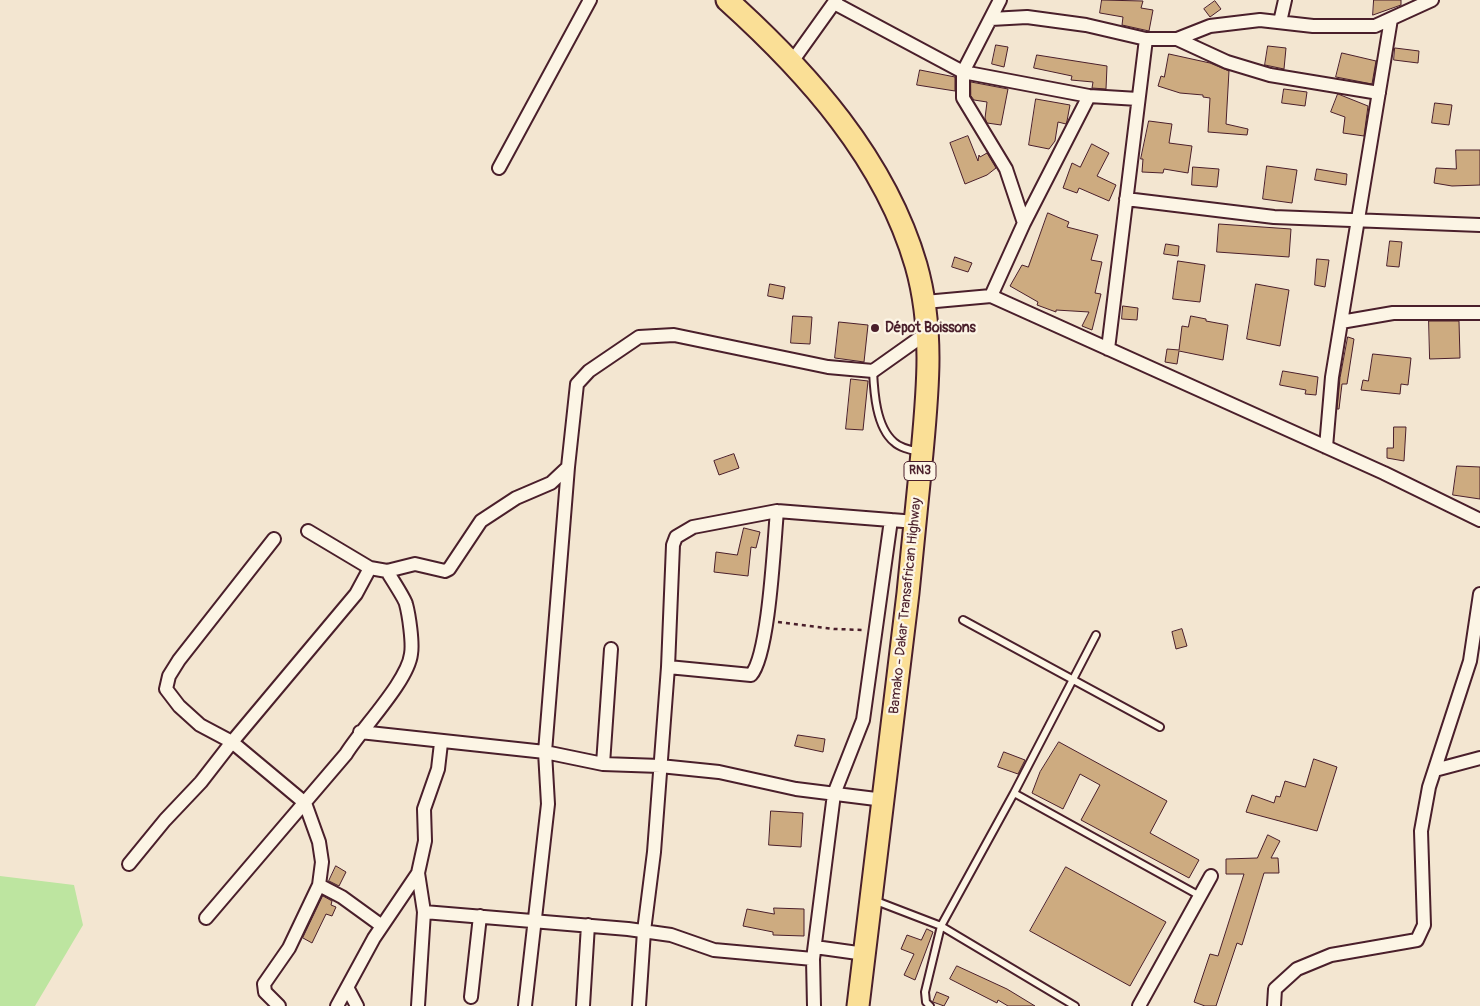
<!DOCTYPE html>
<meta charset="utf-8">
<style>
body{margin:0}
canvas{display:block;background:#f3e6d1}
</style>
<canvas width="1480" height="1006"></canvas>
<script>
const g = document.querySelector('canvas').getContext('2d');
g.lineJoin = 'round';
function paint(path, color) {
  g.fillStyle = color;
  g.fill(path, 'evenodd');
}
function stroke(path, color, width, dash) {
  g.strokeStyle = color;
  g.lineWidth = width;
  g.lineCap = dash ? 'butt' : 'round';
  g.setLineDash(dash || []);
  g.stroke(path);
}
function write(font, color, halo, rows, align = 'center') {
  g.font = font + ' Pangolin,sans-serif';
  g.lineWidth = 4.5;
  g.setLineDash([]);
  g.textBaseline = 'middle';
  g.strokeStyle = halo;
  g.fillStyle = color;
  for (const [text, x, y, turn = 0] of rows) {
    g.save();
    g.translate(x, y);
    g.rotate((+turn || 0) * Math.PI / 180);
    g.textAlign = isNaN(turn) ? turn : align;
    if (halo) g.strokeText(text, 0, 0);
    g.fillText(text, 0, 0);
    g.restore();
  }
}
const green = new Path2D(`
 M0 876 74 885 83 925 35 1006H0Z`);
const building = new Path2D(`
 M1102 0 1143 1 1141 8 1153 10 1149 31 1122 25 1123 17 1100 13Z
 M1374 0H1401V5L1373 15Z
 M1215 1 1221 9 1210 17 1204 9Z
 M996 45 1008 47 1004 67 992 64Z
 M1268 46 1286 48 1284 69 1265 65Z
 M1395 48 1419 51 1418 63 1394 60Z
 M1342 53 1376 61 1372 84 1336 77Z
 M1169 54 1210 63 1229 71 1226 124 1248 129 1247 135 1208 132 1210 98 1203 97V95L1180 93 1158 86 1161 76 1164 77Z
 M1037 55 1107 66 1106 89 1092 88 1093 82 1071 80 1072 76 1034 68Z
 M920 70 955 77V91L917 85Z
 M971 82 1008 89 1001 125 987 123 985 118 987 102 974 100 971 96Z
 M1284 89 1307 92 1305 106 1282 103Z
 M1338 94 1368 106 1364 136 1343 133 1345 117 1331 112Z
 M1036 99 1070 105 1067 121 1066 124 1058 122 1055 141 1049 149 1029 145Z
 M1435 103 1452 105 1449 125 1432 123Z
 M1149 121 1172 124 1169 143 1192 146 1188 173 1164 169 1163 173 1142 172 1143 159H1141Z
 M968 136 978 161 979 155 980 157 987 153 996 168 987 175 965 184 950 143Z
 M1092 144 1109 153 1097 176 1116 185 1109 201 1079 188 1077 193 1063 188 1072 163 1080 167Z
 M1456 150H1480V185L1452 186 1434 183 1436 168 1456 169Z
 M1267 166 1297 170 1292 203 1263 199Z
 M1193 167 1219 169 1217 187 1192 185Z
 M1317 169 1347 174 1346 185 1315 180Z
 M1048 213 1069 222 1067 227 1098 235 1091 260 1102 262 1095 293 1101 294 1092 330 1082 326 1089 312 1056 310V312L1037 305 1038 302 1010 286 1022 265 1028 267Z
 M1219 224 1291 229 1289 257 1217 252Z
 M1390 241 1402 242 1399 267 1387 266Z
 M1166 244 1179 246 1178 256 1164 254Z
 M955 257 972 263 968 272 952 267Z
 M1317 259 1329 260 1325 287 1315 285Z
 M1178 261 1205 265 1200 302 1173 299Z
 M770 284 785 287 783 299 768 296Z
 M1256 284 1289 290 1280 346 1247 339Z
 M1123 306 1138 308 1137 320 1122 319Z
 M793 316 812 317 810 344 791 343Z
 M1191 316 1206 319V321L1228 325 1223 360 1179 351 1177 364 1165 362 1167 349 1179 350 1182 326 1188 327Z
 M1429 321H1459L1460 358 1430 359Z
 M839 322 868 325 864 362 835 358Z
 M1348 337 1354 339 1347 384H1342L1339 409H1337L1340 378Z
 M1373 354 1411 358 1408 385 1401 384 1400 394 1361 390 1363 380 1368 381Z
 M1283 371 1318 377 1316 395 1305 394 1306 390 1280 385Z
 M851 379 868 381 863 430 846 429Z
 M1394 427H1406L1404 461 1387 458V448H1393Z
 M734 454 739 468 719 475 714 461Z
 M1457 466 1480 467V499L1453 495Z
 M744 528 760 532 756 548 751 547 748 576 714 572 716 552 737 555Z
 M1182 629 1187 646 1176 649 1172 632Z
 M798 735 825 739 823 752 795 746Z
 M1059 742 1167 801 1150 833 1199 860 1189 878 1081 820 1100 785 1080 774 1063 809 1032 793 1040 772Z
 M1004 752 1025 760 1018 774 998 767Z
 M1314 759 1337 767 1317 831 1246 812 1252 795 1274 803 1276 796 1280 797 1285 781 1305 787Z
 M771 811 803 813 801 847 769 845Z
 M1268 835 1280 841 1271 858H1278L1279 873H1264L1242 945 1237 943 1216 1006H1205L1194 1002 1210 954 1218 956 1244 874H1226V859L1257 858Z
 M336 866 346 872 339 886 329 881Z
 M1066 867 1166 922 1130 986 1030 931Z
 M323 896 332 901 331 905 336 907 332 916 326 914 312 943 303 938Z
 M774 908 804 909V936L773 935V932L743 926 747 909 774 914Z
 M927 929 933 932 915 980 904 975 914 954 901 949 907 935 921 940Z
 M957 966 1007 989 1035 1006H1008L998 1000 997 1003 950 979Z
 M937 992 949 997 944 1006 933 1002Z`);
const path = new Path2D(`
 M778 622 834 629 865 630`);
const service = new Path2D(`
 M873 371C874 392 876 427 894 442 900 448 911 450 920 452
 M963 620 1160 727
 M1014 793 1096 635
 M876 901 941 926 925 992 926 1002 930 1006
 M1075 1006 941 926 1014 793 1200 896`);
const minor = new Path2D(`
 M1000 0 963 72V98L1006 169 1024 223
 M834 3 963 72 1089 96 1138 99
 M991 19 1027 17 1086 25 1146 39H1177L1210 26 1260 20 1313 26H1375L1432 0
 M1280 22 1285 0
 M1177 39 1227 62 1270 75 1379 93
 M791 63 836 0
 M499 168 590 0
 M1126 199 1274 217 1480 225
 M991 296 1024 223 1089 96
 M925 302 991 296 1384 473 1480 520
 M1341 322 1393 313H1480
 M1108 349 1146 39
 M1326 447 1332 377 1391 19
 M274 539 179 660 169 676 166 689 179 706 200 725 232 742 305 803 319 842 322 862 319 885 289 948 264 984 265 992 279 1006
 M387 571 415 564 445 571 449 569 481 521 516 498 551 483 568 467 577 384 589 371 639 337 674 335 828 367 873 371 928 332
 M668 667 751 675C769 655 774 543 777 511
 M360 732 545 752 603 764 660 766 719 772 796 789 884 800
 M603 764 611 649
 M1435 770 1480 758
 M129 864 165 820 201 782 232 742 356 594 370 568
 M319 885 342 897 382 926
 M424 912 628 929 671 935 714 950 813 959
 M206 918 346 754C362 728 408 681 411 654 413 643 409 615 406 604 405 599 391 578 387 571L370 568 308 531
 M815 947 865 954
 M348 989 357 1006
 M471 997 480 916
 M337 1006 374 938 418 873 425 841 424 809 438 769 441 743
 M418 1006 424 912 418 873
 M525 1006 548 804 545 752 568 467
 M583 1006 588 925
 M639 1006 644 931 654 852 668 667 673 545 676 537 693 527 777 511 916 522
 M814 1006 813 959 834 794 863 720 891 520
 M1139 1006 1211 876
 M1274 1006 1275 989 1297 969 1331 955 1417 940 1424 925 1421 831 1429 787 1470 661 1480 594`);
const trunk = new Path2D(`
 M727 0C808 73 885 159 916 265 934 328 928 389 922 453 917 499 913 546 908 593 892 730 876 868 858 1006`);
const markers = [
 [875,328,5,"#4a1f2b"]
];
const shields = [
 [920,471,32]
];
const shieldNames = [
 ["RN3",920,471]
];
const poiNames = [
 ["Dépot Boissons",885,328]
];
const streetNames = [
 ["Bamako - Dakar Transafrican Highway",906,606,-84]
];
paint(green, '#bde5a0');
paint(building, '#cdab80');
stroke(building, '#4a1f2b', 1);
stroke(service, '#4a1f2b', 10);
stroke(minor, '#4a1f2b', 16);
stroke(trunk, '#4a1f2b', 25);
stroke(path, '#4a1f2b', 2.5, [4, 4]);
stroke(service, '#fcf5e5', 6);
stroke(minor, '#fcf5e5', 12);
stroke(trunk, '#fadf96', 21);
for (const [x, y, r, color] of markers) {
  const dot = new Path2D();
  dot.arc(x, y, r, 0, 2 * Math.PI);
  g.fillStyle = color;
  g.fill(dot);
  stroke(dot, '#fcf5e5', 2);
}
for (const [x, y, w] of shields) {
  const box = new Path2D();
  box.roundRect(x - w / 2, y - 9.5, w, 19, 4);
  g.fillStyle = '#fcf5e5';
  g.fill(box);
  stroke(box, '#4a1f2b', 1);
}
write('bold 12px', '#4a1f2b', null, shieldNames);
write('bold 14px', '#4a1f2b', '#fcf5e5', poiNames, 'left');
write('14px', '#4a1f2b', '#fcf5e5', streetNames);
</script>
